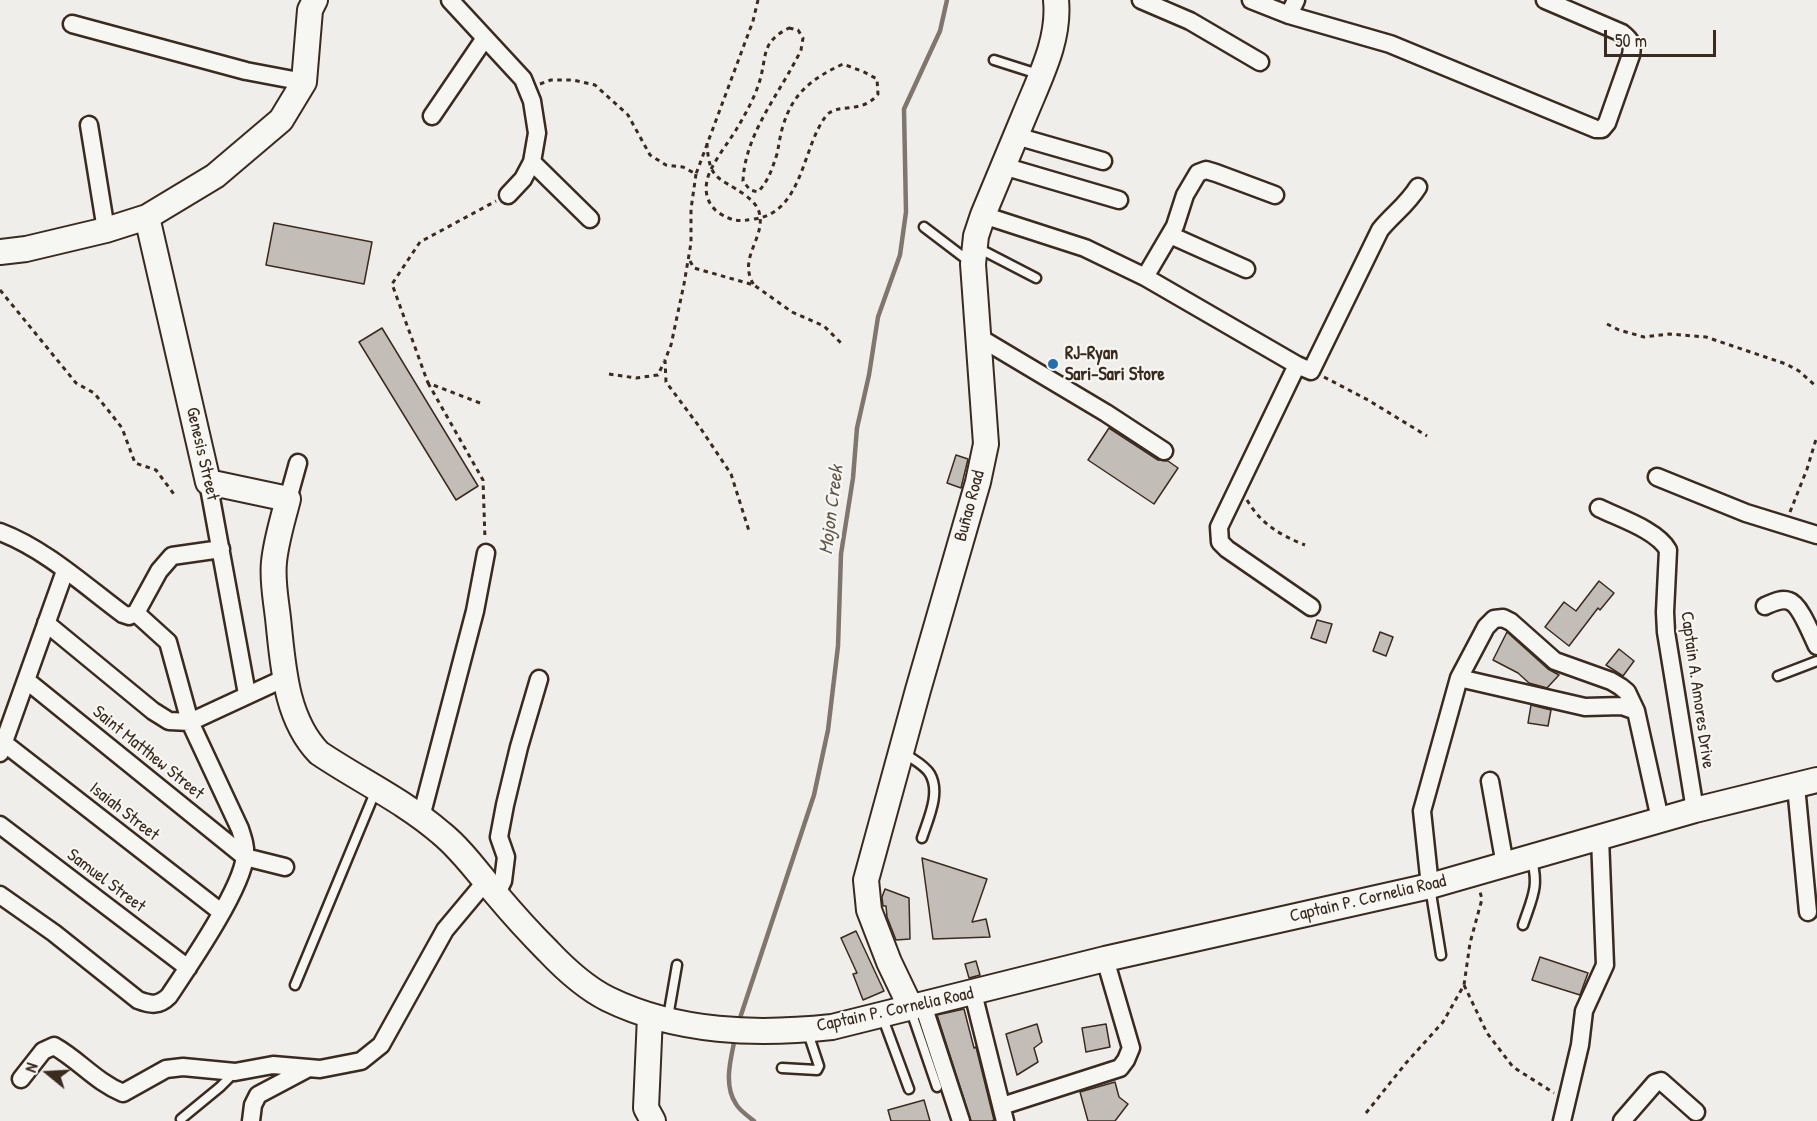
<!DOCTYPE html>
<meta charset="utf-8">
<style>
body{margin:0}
#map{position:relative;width:1817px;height:1121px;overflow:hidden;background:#efeeea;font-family:"Patrick Hand",sans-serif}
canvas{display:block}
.north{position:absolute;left:18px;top:1043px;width:60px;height:60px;-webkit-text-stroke:4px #f6f6f2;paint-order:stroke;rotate:288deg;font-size:16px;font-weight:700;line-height:24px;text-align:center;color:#3b2a1e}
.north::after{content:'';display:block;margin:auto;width:21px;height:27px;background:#3b2a1e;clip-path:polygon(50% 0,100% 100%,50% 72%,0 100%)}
.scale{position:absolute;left:1604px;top:30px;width:112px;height:27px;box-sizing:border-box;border:3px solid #3b2a1e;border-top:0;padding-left:8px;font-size:18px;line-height:21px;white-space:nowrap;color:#3b2a1e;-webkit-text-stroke:4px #f6f6f2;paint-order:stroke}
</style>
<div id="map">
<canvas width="1817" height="1121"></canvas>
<div class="north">N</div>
<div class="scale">50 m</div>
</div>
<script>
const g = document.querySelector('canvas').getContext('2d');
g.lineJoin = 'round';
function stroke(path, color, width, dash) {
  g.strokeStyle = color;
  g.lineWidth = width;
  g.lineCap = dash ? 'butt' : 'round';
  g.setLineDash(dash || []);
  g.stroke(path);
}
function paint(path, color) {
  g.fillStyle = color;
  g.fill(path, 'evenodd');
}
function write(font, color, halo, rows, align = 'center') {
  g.font = font + ' "Patrick Hand",sans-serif';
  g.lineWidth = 4.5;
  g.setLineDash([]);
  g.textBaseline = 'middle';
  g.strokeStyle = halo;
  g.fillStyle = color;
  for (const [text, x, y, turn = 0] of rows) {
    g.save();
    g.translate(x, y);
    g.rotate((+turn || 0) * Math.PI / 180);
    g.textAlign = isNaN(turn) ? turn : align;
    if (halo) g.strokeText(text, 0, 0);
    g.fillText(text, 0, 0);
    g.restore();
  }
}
const stream = new Path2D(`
 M739 1021 814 795 828 730 838 646 841 554 853 478 857 428 869 375 878 317 900 255 906 212 904 109 940 31 947 0
 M735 1038C731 1058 723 1085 736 1104 740 1111 748 1116 754 1121`);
const building = new Path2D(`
 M274 223 372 242 364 284 266 265Z
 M382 328 478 486 456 500 359 342Z
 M1109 428 1158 460 1168 461 1178 468 1154 504 1088 460Z
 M956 455 968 459 961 488 947 483Z
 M1599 581 1614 593 1600 610 1598 608 1569 646 1545 627 1564 602 1576 611Z
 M1317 620 1332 624 1326 643 1311 638Z
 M1380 632 1393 637 1386 656 1373 651Z
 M1507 632 1548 669 1559 675 1547 688 1529 683 1518 673 1493 660Z
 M1619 649 1634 661 1623 676 1606 665Z
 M1531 705 1551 710 1548 726 1528 723Z
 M922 858 987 879 972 922 986 919 990 937 933 939Z
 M885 889 909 898 910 939 896 940 887 917 886 906H883L882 897Z
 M856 931 884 991 863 1000 853 974 857 973 841 938Z
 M1540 957 1588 973 1580 995 1532 980Z
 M976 961 980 975 969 978 965 964Z
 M964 1009 974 1048 976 1047 994 1120 992 1121H971L937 1015Z
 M1037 1024 1042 1042 1034 1048 1038 1062 1017 1075 1006 1034Z
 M1106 1024 1110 1047 1086 1052 1082 1028Z
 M1115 1082 1119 1097 1128 1104 1115 1121H1088L1080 1092Z
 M924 1100 930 1121H891L888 1110Z`);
const path = new Path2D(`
 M789 28 798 30 803 38 801 50C781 92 745 133 743 181L750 190 758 192C769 180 772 169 777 154 779 145 780 135 783 126 793 92 813 78 843 64L864 72 877 79 878 94C862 115 837 102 826 116 802 147 803 213 754 219 739 222 732 221 719 213 709 206 704 194 707 181 709 167 728 143 736 130 745 115 755 97 760 80 767 55 761 42 789 28Z
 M540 84 551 80H573L595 85 628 115 650 155 666 165 683 167 696 174 753 21 758 0
 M707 143C709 181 718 176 745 195 750 199 755 203 758 209 769 236 736 257 754 285
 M696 174 691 209V243L684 284 671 345 665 360 666 382 701 429 731 474 749 531
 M690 261 694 268 754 285 792 312 824 326 841 343
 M0 290 76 383 94 393 108 410 122 428 135 463 156 470 176 497
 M1607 324 1619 330 1644 337 1669 334 1706 337 1786 364 1799 371 1817 387
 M609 374 636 378 658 375 664 362
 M1324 377 1368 400 1427 436
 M428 383 483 480 485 539
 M480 403 428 383 392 284 420 242 496 201
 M1247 500C1261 524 1280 535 1305 545
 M1790 512 1807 469 1817 436
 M1464 985 1487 1033 1513 1067 1554 1093
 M1366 1113 1406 1063 1443 1022 1464 985 1470 943 1482 899 1480 892`);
const lane = new Path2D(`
 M994 60 1041 75
 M924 227 970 262
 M978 248 1036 278
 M1778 676 1817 661
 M904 753C912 759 925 765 930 774 941 793 928 819 922 838
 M1430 887 1441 955
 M1523 925C1532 898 1540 886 1531 858
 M295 985 376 790
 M911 1011 937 1087
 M882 1016 909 1089
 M668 1017 677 965
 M782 1068 817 1070 819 1066 808 1033
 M181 1119 220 1087 235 1072`);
const street = new Path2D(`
 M450 0 523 79 532 101 537 133 532 162 523 179 508 195
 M1141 0 1190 21 1260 62
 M1251 0 1289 15 1390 44 1596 129H1602L1607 123 1631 55C1633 44 1631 40 1622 33L1545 0
 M1289 15 1296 0
 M72 24 246 71 304 82
 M432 116 485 38
 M89 125 106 230
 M1016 136 1103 161
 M532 162 590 219
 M1003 166 1119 200
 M983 215 1085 248 1145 277 1297 365 1311 371 1380 230C1392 215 1407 205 1418 187
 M1170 235 1246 269
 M1145 277 1175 226 1185 195 1198 173 1206 170 1216 173 1275 195
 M977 336 1106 413 1164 451
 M1297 365 1219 527 1220 542 1227 549 1311 607
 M1657 477 1746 513 1817 535
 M208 482 247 694
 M288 499 298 463
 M1599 508C1619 518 1657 530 1668 550L1665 612 1666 632 1695 810
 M0 532C45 549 84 585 123 614L129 616 136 613
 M1765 606C1772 603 1781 598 1789 601 1800 604 1812 636 1817 646
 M136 613 159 571 172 556 221 549
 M46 623 153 711 169 721 190 722 285 678
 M1459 678 1585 707 1622 706 1636 711 1660 819
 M26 680 245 857 285 867
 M4 743 221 912
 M0 753 65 571
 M1490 781 1505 865
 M1796 786 1808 912
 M421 817 475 611 486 553
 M0 825 188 968
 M1430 886 1422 811 1459 678 1486 627 1494 619 1503 618 1511 622 1555 661 1611 681 1621 687 1627 692 1636 711
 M0 895 54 933 138 1000C151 1005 159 1006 169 996 189 966 242 889 245 856 246 847 243 838 240 829L190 722 168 642 136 613
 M496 895 503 881 506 857 499 837 505 805 519 747 539 679
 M973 993 1005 1121
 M923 1005 961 1121
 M21 1079 43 1051 54 1046C79 1060 96 1082 123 1093L166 1069 183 1067 235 1072 273 1065 320 1069 361 1061 381 1045 445 930 486 881
 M1002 1106 1120 1068 1126 1060 1131 1048 1105 959
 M251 1121 253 1105 258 1095 307 1069
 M1562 1121 1580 1045 1584 1011 1605 965 1600 838
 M1622 1121 1655 1083 1661 1081 1696 1112`);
const secondary = new Path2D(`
 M147 217 208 482 288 499C283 519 276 541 274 562 272 581 276 600 278 618 283 664 285 718 319 753 359 780 404 801 441 833 462 850 478 873 496 894 512 913 530 933 548 951 565 969 586 988 608 999 678 1033 757 1035 832 1027L1105 959 1430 886 1695 810 1817 780
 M0 252 26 249 106 230 147 217 215 176 281 120 304 82 310 10 315 0
 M911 1008 889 962 869 910 866 880 918 690 978 482 986 444 973 264 976 236 983 215C997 181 1011 148 1025 114 1040 77 1060 40 1056 0
 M650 1016 646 1108 653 1121`);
const markers = [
 [1053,364,6,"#1f6fb2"]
];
const poiNames = [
 ["RJ-Ryan",1065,354],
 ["Sari-Sari Store",1065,375]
];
const streetNames = [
 ["Genesis Street",202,454,77],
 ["Buñao Road",970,506,-75],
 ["Captain A. Amores Drive",1697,690,82],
 ["Saint Matthew Street",148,753,39],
 ["Isaiah Street",124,812,38],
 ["Samuel Street",106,881,37],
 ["Captain P. Cornelia Road",1368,899,-13],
 ["Captain P. Cornelia Road",895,1010,-12]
];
const waterNames = [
 ["Mojon Creek",832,510,-83]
];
stroke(stream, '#81766d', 4.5);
paint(building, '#c2bdb7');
stroke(building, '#3b2a1e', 1.5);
stroke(lane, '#3b2a1e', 13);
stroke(street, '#3b2a1e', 21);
stroke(secondary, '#3b2a1e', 28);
stroke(path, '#3b2a1e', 3, [4.5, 4.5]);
stroke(lane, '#f6f6f2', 8);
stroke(street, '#f6f6f2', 16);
stroke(secondary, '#f6f6f2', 24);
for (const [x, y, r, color] of markers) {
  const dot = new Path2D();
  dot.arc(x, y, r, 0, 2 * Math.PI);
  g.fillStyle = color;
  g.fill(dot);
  stroke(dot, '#f6f6f2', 2);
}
write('bold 18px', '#3b2a1e', '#f6f6f2', poiNames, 'left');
write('18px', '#3b2a1e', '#f6f6f2', streetNames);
write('italic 20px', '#64564c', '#f6f6f2', waterNames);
</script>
